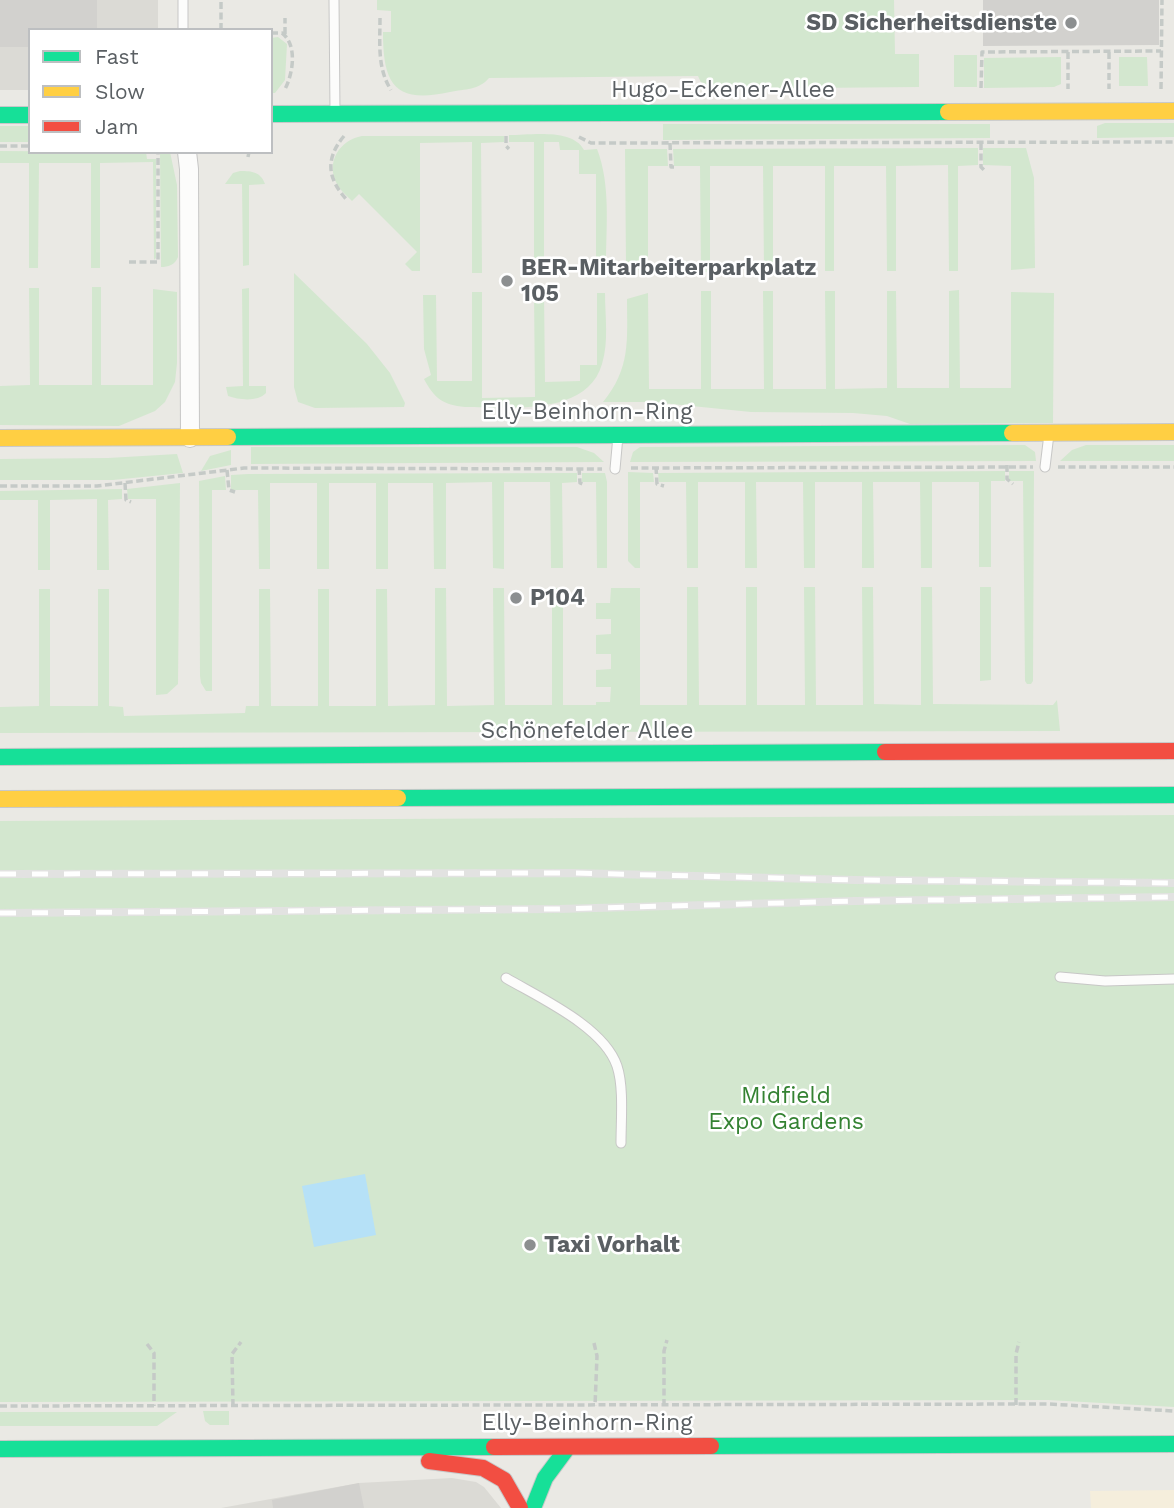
<!DOCTYPE html>
<meta charset="utf-8">
<style>
body{margin:0}
#map{position:relative;width:1174px;height:1508px;overflow:hidden;background:#eae9e4;font-family:"Work Sans",sans-serif}
canvas{display:block}
.legend{position:absolute;left:28px;top:28px;width:245px;height:126px;box-sizing:border-box;background:#fff;border:2px solid #bdbfc1;margin:0;padding:9px 12px;list-style:none;font-size:21px;color:#5a5f63}
.legend li{display:flex;align-items:center;gap:14px;height:35px}
.legend b{width:35px;border:2px solid #bdbfc1}
</style>
<div id="map">
<canvas width="1174" height="1508"></canvas>
<ul class="legend">
<li><b style="height:9px;background:#16e098"></b>Fast</li>
<li><b style="height:9px;background:#ffcf43"></b>Slow</li>
<li><b style="height:9px;background:#f24e42"></b>Jam</li>
</ul>
</div>
<script>
const g = document.querySelector('canvas').getContext('2d');
g.lineJoin = 'round';
function paint(path, color) {
  g.fillStyle = color;
  g.fill(path, 'evenodd');
}
function stroke(path, color, width, dash) {
  g.strokeStyle = color;
  g.lineWidth = width;
  g.lineCap = dash ? 'butt' : 'round';
  g.setLineDash(dash || []);
  g.stroke(path);
}
function write(font, color, halo, rows, align = 'center') {
  g.font = font + ' "Work Sans",sans-serif';
  g.lineWidth = 5;
  g.setLineDash([]);
  g.textBaseline = 'middle';
  g.strokeStyle = halo;
  g.fillStyle = color;
  for (const [text, x, y, turn = 0] of rows) {
    g.save();
    g.translate(x, y);
    g.rotate((+turn || 0) * Math.PI / 180);
    g.textAlign = isNaN(turn) ? turn : align;
    if (halo) g.strokeText(text, 0, 0);
    g.fillText(text, 0, 0);
    g.restore();
  }
}
const commercial = new Path2D(`
 M1174 1490V1508H1091L1090 1491Z`);
const industrial = new Path2D(`
 M0 0H158V30H30V90H0Z
 M452 1478 476 1482 484 1487 501 1508H221L359 1483Z`);
const green = new Path2D(`
 M377 0H894L895 54H919V87L704 89 698 76 489 78C479 90 465 89 450 92 394 104 383 84 383 32H391V11L377 10Z
 M278 37 287 44 285 80 275 93H271V38Z
 M954 55H977V87H954Z
 M1061 57V84L1054 87 984 88V58Z
 M1119 57H1147L1148 86H1119Z
 M1105 123H1174V137L1097 138V126Z
 M663 124H990V138L663 140Z
 M0 126H30V142H0Z
 M509 135C531 135 573 128 584 150L597 149C611 185 606 228 606 265L596 271V174H579V150H560L559 142H544V272H534V142H509Z
 M362 136H504V142L481 143 482 273H472V142L420 143V271H412L405 264 417 252 359 194 352 201C347 196 340 190 337 184 325 162 340 140 362 136Z
 M978 148V165L958 166V271H949L948 165 896 166V271H887L886 166H834V271H825V166H773V271H764L763 166H710V272H701L700 166H674L673 149Z
 M983 148H1026L1034 178 1035 268 1011 270V166L983 165Z
 M625 149H667L668 166H648V270H639L626 265Z
 M0 151 146 152 147 159H156V258L154 260 153 162 100 163V268H91V163H39L38 268H29V163H0Z
 M160 152H170L177 185 178 257C175 265 168 267 161 267Z
 M240 171C252 171 261 172 265 184L249 185V265L243 266 242 184H225L233 173Z
 M294 273 367 344 390 373 405 403 404 407 315 408 298 402 294 387Z
 M92 287H101V385H153V289L177 292V363L175 382 165 402 155 411 119 426 0 425V386L30 385 29 288H39V385H92Z
 M249 288V386H266V393C258 402 239 400 228 396L226 387 243 386 242 289Z
 M959 290 960 388H1011V292L1054 293 1053 423 910 424 887 416 853 413 751 412 652 402H603C631 368 627 340 627 299L648 293 649 389H701V291H711V389H764L763 291H773V389H826L825 291H835V389L887 388V291H896L897 388H949V291Z
 M472 292H482V398L535 397 534 292H544L545 382 580 381V365H597V293H605C605 316 609 342 602 364 587 417 507 407 465 407 443 405 434 398 424 379L431 375 424 349 423 295H436L437 381H472Z
 M1025 445 1035 452 1036 461 630 462 633 452 640 447Z
 M1086 445H1174V461H1060L1072 450Z
 M251 447H577L594 453 604 462 251 464Z
 M231 450V465L201 471 210 456Z
 M177 454 183 473 113 480H0V459L108 458Z
 M1005 471V481H991V567H979V482H932V568H921L920 482H873L874 568H862V482H815V568H804L803 482H756L757 568H745V482H698V568H687L686 482H659L658 473Z
 M1009 471H1034L1033 681 1031 684H1027L1025 681 1023 481H1009Z
 M628 472 653 473 654 482H640V568H635L628 561Z
 M577 473V482L562 483 563 568H551L550 482H504V569L493 568 492 482 446 483V569H434L433 483H388V569H376V483H329V569H317V483H270V569H259L258 490H231V475L248 474Z
 M582 473H605L607 482V568H597L596 482H582Z
 M225 476 226 490H212V691H206L201 683 200 676 199 481Z
 M180 483 178 684 167 694 156 695V499H128L127 489Z
 M122 489V499L108 500 109 570H97V499L50 500V570H38V500H0V491Z
 M687 587H698L699 705H746V587H757V705H805L804 587H815L816 705H863L862 587H873L874 704 921 705V587H932L933 704 1053 705 1057 700 1060 731 0 733V707L39 706V589H50V706H98V589H109V706L123 707 124 716 245 713 246 706H259V589H270L271 706H318V589H329V706H376V589H387L388 706 435 705V588H446L447 706 494 705 493 588H504L505 705H552V588H563V705H596V702H610L611 687H596V670L611 669V654H596V635L611 634V619H596V603H610L611 588H640V705H687Z
 M980 587H991V680L980 681Z
 M1174 815V1407L1048 1400 0 1402V821Z
 M203 1411H229V1425H210L205 1421Z
 M0 1412H177L157 1426H0Z`);
const water = new Path2D(`
 M365 1174 376 1235 314 1247 302 1186Z`);
const building = new Path2D(`
 M0 0H97V30H30V47H0Z
 M983 0H1159V45L983 46Z
 M359 1483 364 1508H273L272 1500Z`);
const path = new Path2D(`
 M380 18C380 43 377 68 391 90
 M221 30V0
 M271 33H282C298 45 293 75 284 91
 M285 34V18
 M1068 52V89
 M1109 52V89
 M981 88 982 52 1161 51
 M1161 89 1162 0
 M344 136C324 160 328 180 348 201
 M506 136V146L509 149
 M579 137 591 143 1174 142
 M670 143 671 167H674
 M981 143V167L985 171
 M0 146H30
 M248 157 249 152
 M129 262H158V152
 M1007 465V479L1013 484
 M656 467 657 484 664 486
 M1058 467H1174
 M579 468 580 483 585 485
 M631 468 1033 467
 M227 470 229 490 235 492
 M125 483 126 500 131 502
 M0 486H97L244 468 602 469
 M594 1343 597 1356 595 1406
 M147 1344 154 1353V1406
 M1016 1405V1354L1019 1342
 M0 1406 1048 1404 1174 1411
 M233 1406 232 1354 241 1342
 M664 1406V1351L667 1340`);
const lane = new Path2D(`
 M183 0V30
 M334 0 335 112
 M1045 467 1049 434
 M615 469 618 436
 M1060 977 1105 981 1174 979
 M506 978C540 998 604 1027 617 1066 624 1087 621 1120 621 1143`);
const street = new Path2D(`
 M187 152 189 169 190 438`);
const fast = new Path2D(`
 M271 114 948 112
 M0 115H30
 M228 437 1012 433
 M0 757 885 752
 M398 798 1174 795
 M711 1446 1174 1444
 M0 1449 494 1447
 M533 1508 545 1478 568 1447`);
const slow = new Path2D(`
 M948 112 1174 111
 M1012 433 1174 432
 M0 438 228 437
 M0 799 398 798`);
const jam = new Path2D(`
 M885 752 1174 751
 M494 1447 711 1446
 M429 1461 483 1468 504 1480 520 1508`);
const rail = new Path2D(`
 M0 874 574 873 855 880 1174 883
 M0 913 558 909 855 901 1174 897`);
const markers = [
 [1071,23,7,"#8c8f90"],
 [507,281,7,"#8c8f90"],
 [516,598,7,"#8c8f90"],
 [530,1245,7,"#8c8f90"]
];
const poiNames = [
 ["SD Sicherheitsdienste",1057,23,"right"],
 ["BER-Mitarbeiterparkplatz",521,268],
 ["105",521,294],
 ["P104",530,598],
 ["Taxi Vorhalt",544,1245]
];
const streetNames = [
 ["Hugo-Eckener-Allee",723,90],
 ["Elly-Beinhorn-Ring",587,412],
 ["Schönefelder Allee",587,731],
 ["Elly-Beinhorn-Ring",587,1423]
];
const parkNames = [
 ["Midfield",786,1096],
 ["Expo Gardens",786,1122]
];
paint(commercial, '#f5eedc');
paint(industrial, '#dbdad5');
paint(green, '#d3e7cf');
paint(water, '#b6e1f7');
paint(building, '#d2d1ce');
stroke(lane, '#c7c7c6', 11);
stroke(street, '#c7c7c6', 20);
stroke(fast, '#c7c8c8', 18);
stroke(slow, '#c7c8c8', 18);
stroke(jam, '#c7c8c8', 18);
stroke(path, '#c5cac7', 3.5, [7, 3.5]);
stroke(lane, '#fcfcfb', 9);
stroke(street, '#fcfcfb', 18);
stroke(fast, '#16e098', 16);
stroke(slow, '#ffcf43', 16);
stroke(jam, '#f24e42', 16);
stroke(rail, '#e2e2e1', 8);
stroke(rail, '#fff', 5, [16]);
for (const [x, y, r, color] of markers) {
  const dot = new Path2D();
  dot.arc(x, y, r, 0, 2 * Math.PI);
  g.fillStyle = color;
  g.fill(dot);
  stroke(dot, '#fff', 2.5);
}
write('bold 23px', '#5a5f63', '#fff', poiNames, 'left');
write('23px', '#5a5f63', '#fff', streetNames);
write('23px', '#348232', '#fff', parkNames);
</script>
